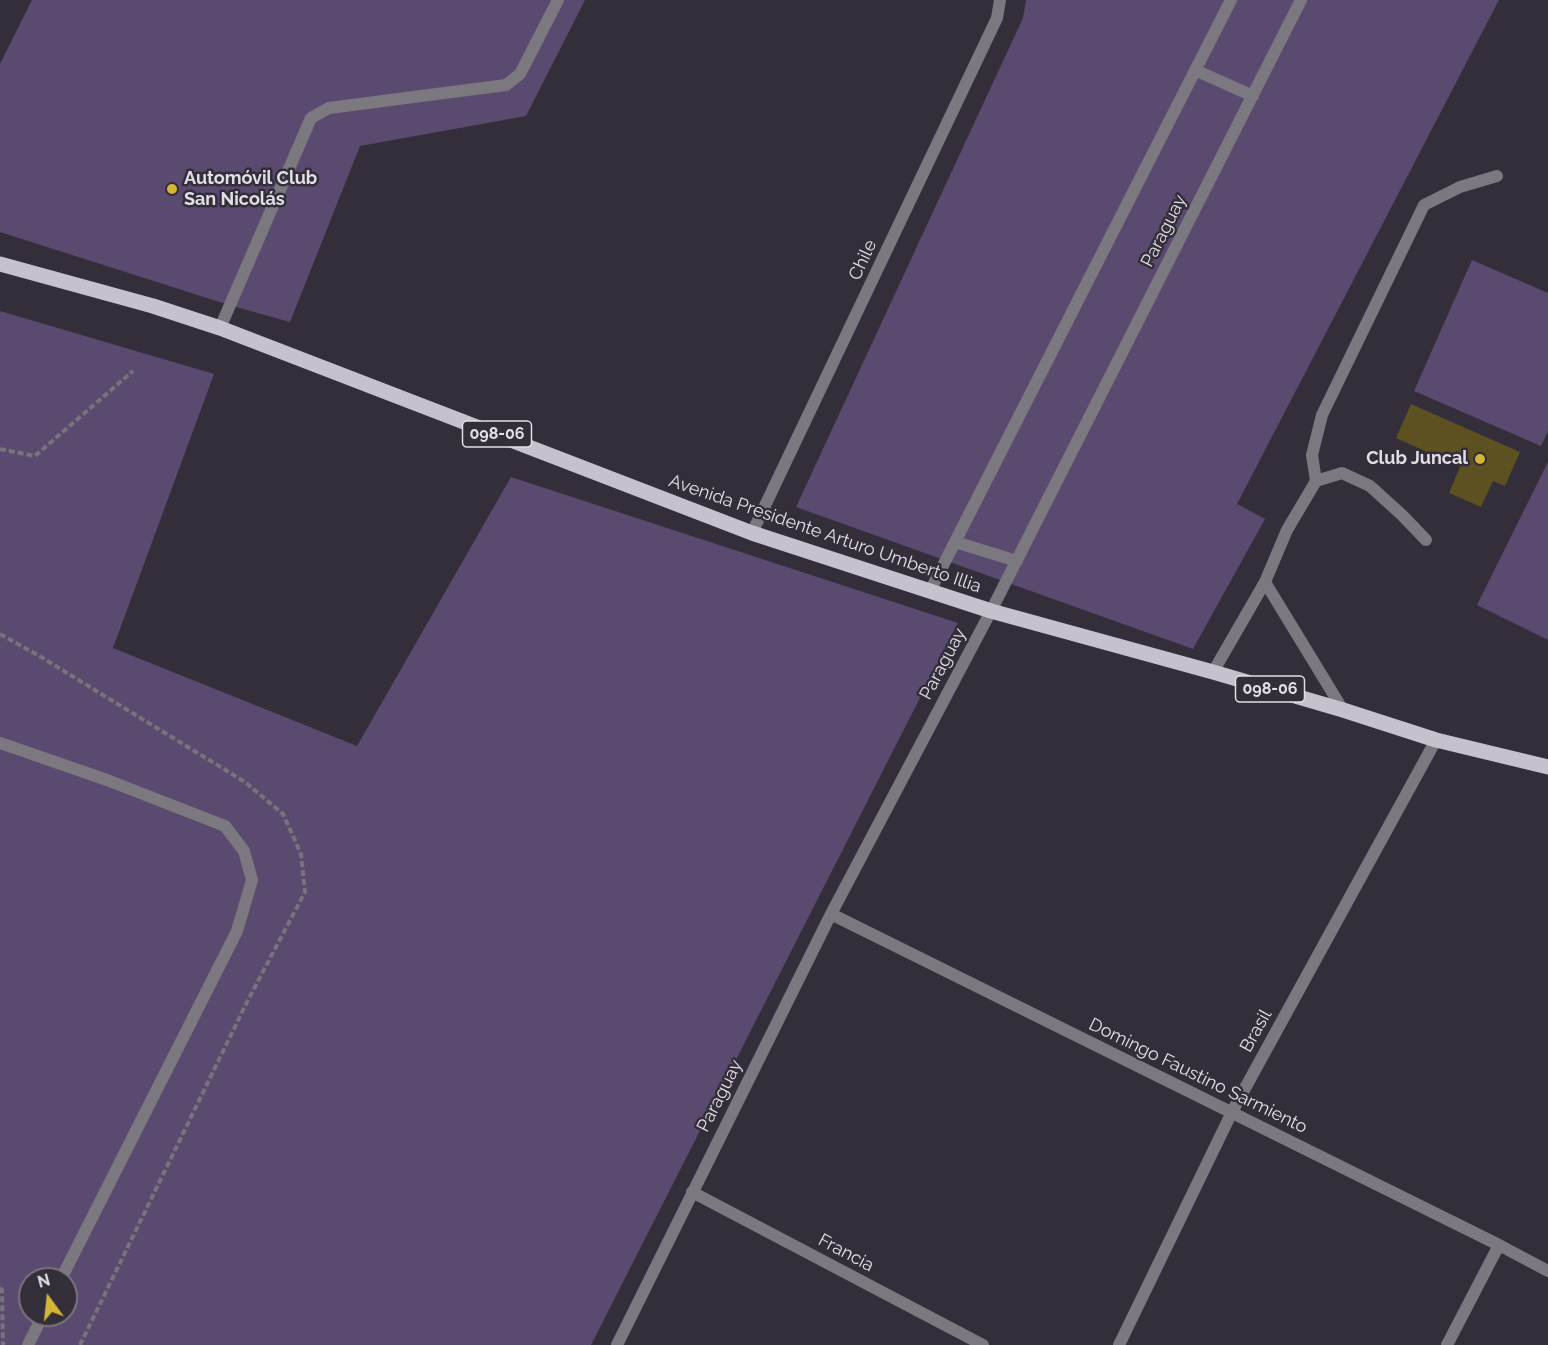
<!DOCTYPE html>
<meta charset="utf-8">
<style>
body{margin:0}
#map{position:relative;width:1548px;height:1345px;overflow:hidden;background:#332e39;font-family:Raleway,sans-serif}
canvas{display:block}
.north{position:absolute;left:18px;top:1267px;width:60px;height:60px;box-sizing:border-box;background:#332e39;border:2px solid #79747e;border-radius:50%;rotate:345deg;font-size:16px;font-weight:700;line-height:24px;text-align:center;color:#e1dee5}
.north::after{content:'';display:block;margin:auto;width:21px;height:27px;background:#d3b635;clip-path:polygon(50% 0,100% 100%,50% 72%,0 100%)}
</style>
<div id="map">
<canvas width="1548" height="1345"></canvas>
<div class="north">N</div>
</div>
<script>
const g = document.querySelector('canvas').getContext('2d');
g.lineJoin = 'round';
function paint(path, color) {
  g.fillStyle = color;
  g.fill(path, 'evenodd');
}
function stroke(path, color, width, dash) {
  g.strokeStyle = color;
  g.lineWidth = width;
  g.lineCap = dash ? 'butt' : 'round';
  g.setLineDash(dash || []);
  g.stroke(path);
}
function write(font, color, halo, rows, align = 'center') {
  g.font = font + ' Raleway,sans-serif';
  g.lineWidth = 5;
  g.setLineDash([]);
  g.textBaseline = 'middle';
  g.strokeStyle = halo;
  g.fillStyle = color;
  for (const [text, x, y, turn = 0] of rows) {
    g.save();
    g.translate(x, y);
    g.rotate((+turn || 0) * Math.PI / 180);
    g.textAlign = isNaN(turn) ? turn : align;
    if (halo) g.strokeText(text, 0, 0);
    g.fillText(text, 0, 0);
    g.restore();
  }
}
const green = new Path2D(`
 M32 0H585L526 116 360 146 290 322 229 305 0 232V64Z
 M1026 0H1499L1237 504 1265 519 1193 649 796 507 1023 18Z
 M1472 260 1548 293V431L1541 446 1414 391Z
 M0 311 214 374 113 648 357 746 511 477 958 623 591 1345H0ZM30 1279H66V1315H30Z
 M1548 462V640L1477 605Z`);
const building = new Path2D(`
 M1411 404 1520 452 1505 486 1493 481 1481 507 1449 493 1460 467 1396 438Z`);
const path = new Path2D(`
 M0 449 35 456 133 371
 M0 634 41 657 245 782 283 814 301 854 305 892 248 1000 80 1345
 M0 1288 2 1290 3 1345`);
const service = new Path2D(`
 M220 328 311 118 329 108 506 85 520 74 558 0
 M0 743 107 780 225 826 244 851 252 880 237 931 61 1279
 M28 1345 43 1315`);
const minor = new Path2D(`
 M1195 70 1253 96
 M1316 481 1312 455 1322 415 1424 205 1460 187 1497 176
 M752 533 997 18 1000 0
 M955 542 1017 561
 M1265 582 1343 710
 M930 591 1231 0
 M1213 672 1265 582 1287 530 1316 481 1342 473 1370 486 1402 515 1426 540
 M831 914 1499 1245 1548 1271
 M692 1192 983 1345
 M617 1345 831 914 991 611 1301 0
 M1447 1345 1499 1245`);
const tertiary = new Path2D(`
 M1119 1345 1232 1112 1436 740`);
const primary = new Path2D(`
 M0 264 153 306 220 328 752 533 991 611 1213 672 1343 710 1436 740 1548 767`);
const markers = [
 [172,189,6,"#d3b635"],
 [1480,459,6,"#d3b635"]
];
const shields = [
 [497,434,69],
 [1270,689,69]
];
const shieldNames = [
 ["098-06",497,434],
 ["098-06",1270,689]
];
const poiNames = [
 ["Automóvil Club",184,179],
 ["San Nicolás",184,200],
 ["Club Juncal",1468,459,"right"]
];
const streetNames = [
 ["Paraguay",1164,231,-63],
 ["Chile",863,260,-65],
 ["Avenida Presidente Arturo Umberto Illia",825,534,19],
 ["Paraguay",943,664,-62],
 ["Brasil",1256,1031,-61],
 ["Domingo Faustino Sarmiento",1198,1076,26],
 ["Paraguay",720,1096,-63],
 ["Francia",846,1253,28]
];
paint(green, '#5b4a6f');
paint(building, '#5d5121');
stroke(path, '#77737c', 4, [6, 3]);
stroke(service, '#7b797f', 12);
stroke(minor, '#7b797f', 12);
stroke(tertiary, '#7b797f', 12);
stroke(primary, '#c6c1cd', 15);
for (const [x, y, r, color] of markers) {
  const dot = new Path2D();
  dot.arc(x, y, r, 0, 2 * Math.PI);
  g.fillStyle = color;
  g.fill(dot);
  stroke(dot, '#332e39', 2);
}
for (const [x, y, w] of shields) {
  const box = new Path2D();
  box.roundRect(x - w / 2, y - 13, w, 26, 4.5);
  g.fillStyle = '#332e39';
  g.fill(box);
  stroke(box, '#e1dee5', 1.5);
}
write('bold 16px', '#e1dee5', null, shieldNames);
write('bold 18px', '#e1dee5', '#332e39', poiNames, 'left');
write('18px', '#e1dee5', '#332e39', streetNames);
</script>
